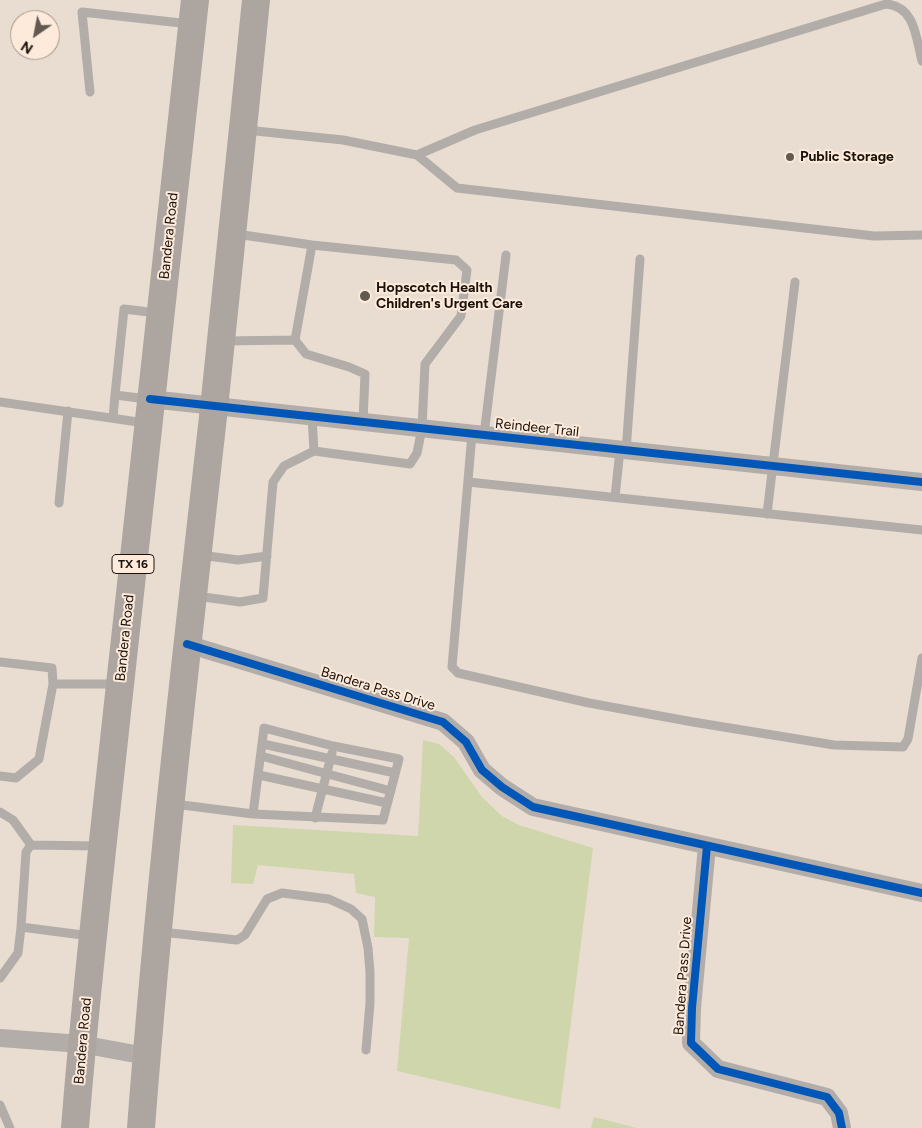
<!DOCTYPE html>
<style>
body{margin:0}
#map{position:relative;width:922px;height:1128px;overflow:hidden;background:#e9ddd2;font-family:Figtree,sans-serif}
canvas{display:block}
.north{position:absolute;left:10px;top:10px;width:50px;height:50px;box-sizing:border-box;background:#fdeada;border:1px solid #a29487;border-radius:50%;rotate:213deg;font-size:14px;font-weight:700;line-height:20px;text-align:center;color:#1a120b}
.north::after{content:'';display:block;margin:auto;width:18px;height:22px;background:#625951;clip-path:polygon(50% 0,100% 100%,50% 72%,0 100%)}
</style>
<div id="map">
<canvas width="922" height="1128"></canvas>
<div class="north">N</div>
</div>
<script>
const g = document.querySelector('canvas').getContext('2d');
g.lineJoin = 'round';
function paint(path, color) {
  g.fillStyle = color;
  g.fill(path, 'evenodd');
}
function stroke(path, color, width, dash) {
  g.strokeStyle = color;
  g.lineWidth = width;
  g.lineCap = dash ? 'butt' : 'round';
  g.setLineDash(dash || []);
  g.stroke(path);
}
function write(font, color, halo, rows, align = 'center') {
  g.font = font + ' Figtree,sans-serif';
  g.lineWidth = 4;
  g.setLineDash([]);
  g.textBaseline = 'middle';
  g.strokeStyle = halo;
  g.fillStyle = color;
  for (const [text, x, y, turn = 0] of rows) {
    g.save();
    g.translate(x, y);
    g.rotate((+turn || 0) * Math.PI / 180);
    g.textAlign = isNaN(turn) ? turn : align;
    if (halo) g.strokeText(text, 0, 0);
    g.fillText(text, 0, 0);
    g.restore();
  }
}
const green = new Path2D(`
 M423 740 439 744 454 757 482 797 502 816 519 825 593 848 560 1109 397 1071 409 938 374 937 375 897 356 893 354 874 258 865 253 884 231 883 233 825 418 836Z
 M594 1117 637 1128H591Z`);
const service = new Path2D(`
 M90 92 82 12 190 24
 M246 130 343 140 417 155 457 188 874 236 922 235
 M417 155 475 130 886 4C915 6 916 38 922 61
 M236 234 312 245 295 340 306 354 349 367 365 374 363 422
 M223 341 295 340
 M147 399 115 395 124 309 157 313
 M0 402 145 423
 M312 417 314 451 410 464 417 453 422 428 425 364 461 316 467 270 456 260 312 245
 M113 418 115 395
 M472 434 452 667 458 673 589 703 693 722 834 745 903 747 908 739 922 658
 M484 435 506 255
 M626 451 640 259
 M468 482 922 530
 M615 497 620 450
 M59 503 68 411
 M767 514 795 282
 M200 555 238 560 267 556
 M196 596 240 602 263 598 273 482 284 466 314 451
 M0 662 52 668 53 684 39 759 16 778 0 776
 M53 684H118
 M263 744 395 773
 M261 756 391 791
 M259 775 387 803
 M174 804 253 814 383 820 399 759 333 746 264 728 253 814
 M0 812 13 820 31 845
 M315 818 332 753
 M161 932 237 940 245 935 267 899 282 893 329 899 351 909 362 919 368 948 370 972V1003L366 1050
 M90 936 21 927 26 852 31 845 99 846
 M0 978 18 953 21 927
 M0 1105 10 1128`);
const minor = new Path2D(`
 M150 399 922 482
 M187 644 443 722 466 742 482 770 502 787 533 807 922 893
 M707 846 692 1008 691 1043 718 1069 827 1097 839 1113 842 1128
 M0 1038 81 1044 146 1056`);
const primary = new Path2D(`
 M75 1128C86 986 103 844 118 703 143 468 169 234 195 0
 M141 1128C159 888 187 648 214 408 229 272 242 136 256 0`);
const cycleway = new Path2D(`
 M150 399 922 482
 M187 644 443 722 466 742 482 770 502 787 533 807 922 893
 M707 846 692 1008 691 1043 718 1069 827 1097 839 1113 842 1128`);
const markers = [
 [790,157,5,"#625951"],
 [365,296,6,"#625951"]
];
const shields = [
 [133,564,42]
];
const shieldNames = [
 ["TX 16",133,564]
];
const poiNames = [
 ["Public Storage",800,157],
 ["Hopscotch Health",376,288],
 ["Children's Urgent Care",376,304]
];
const streetNames = [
 ["Bandera Road",169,236,-84],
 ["Reindeer Trail",537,428,6],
 ["Bandera Road",125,638,-84],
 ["Bandera Pass Drive",378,689,17],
 ["Bandera Pass Drive",683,976,-86],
 ["Bandera Road",83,1041,-85]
];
paint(green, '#cfd6ac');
stroke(service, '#b3ada9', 9);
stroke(minor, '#b3ada9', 18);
stroke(primary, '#ada6a0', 28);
stroke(cycleway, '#0057b8', 8);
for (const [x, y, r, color] of markers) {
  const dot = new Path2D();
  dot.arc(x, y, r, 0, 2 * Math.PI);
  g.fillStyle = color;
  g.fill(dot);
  stroke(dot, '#fdeada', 2);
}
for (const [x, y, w] of shields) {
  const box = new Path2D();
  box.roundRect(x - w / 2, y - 9.5, w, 19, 4);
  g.fillStyle = '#fdeada';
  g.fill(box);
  stroke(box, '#1a120b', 1);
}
write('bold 12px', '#1a120b', null, shieldNames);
write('bold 14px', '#1a120b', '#fdeada', poiNames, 'left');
write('14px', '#1a120b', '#fdeada', streetNames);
</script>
